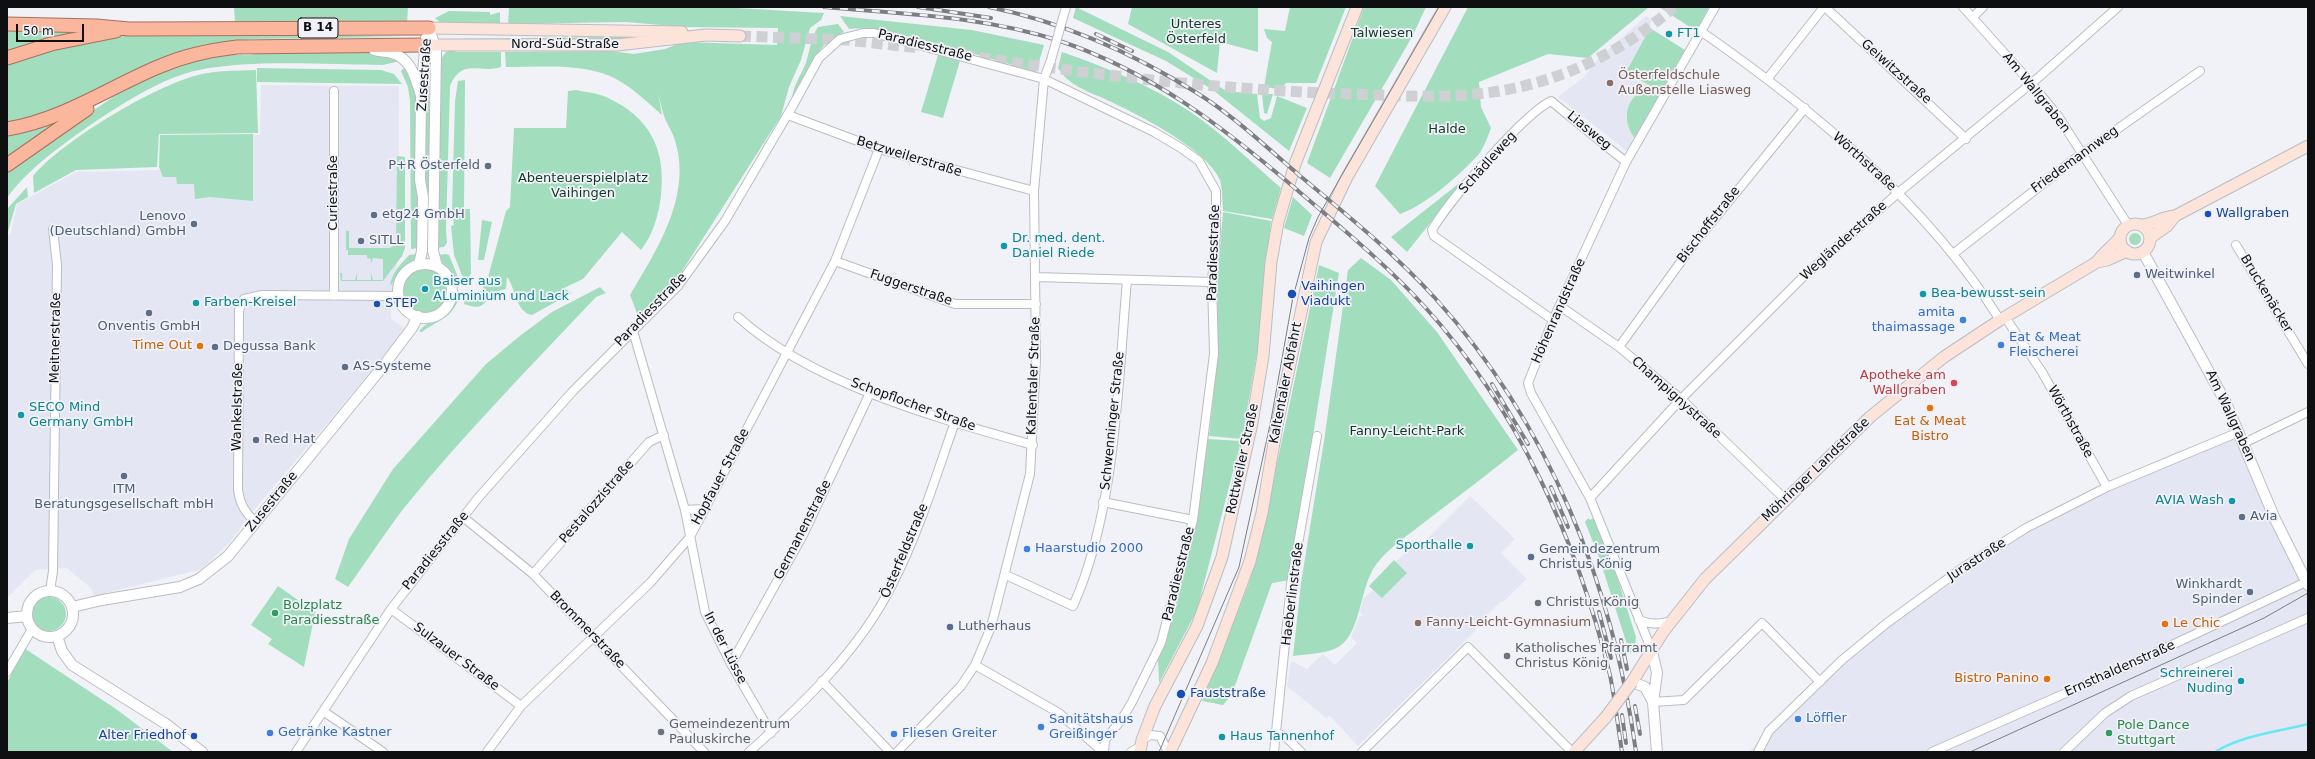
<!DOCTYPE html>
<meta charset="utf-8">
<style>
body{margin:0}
#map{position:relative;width:2315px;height:759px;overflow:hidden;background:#f1f2f7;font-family:"DejaVu Sans",sans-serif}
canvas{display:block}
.frame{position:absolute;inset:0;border:8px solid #0e0f11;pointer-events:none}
.scale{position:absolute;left:16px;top:24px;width:68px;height:18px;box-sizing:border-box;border:2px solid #0e0f11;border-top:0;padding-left:5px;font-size:12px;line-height:14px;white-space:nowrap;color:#0e0f11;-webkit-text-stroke:3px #f1f2f7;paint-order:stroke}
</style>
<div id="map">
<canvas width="2315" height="759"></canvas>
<div class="frame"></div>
<div class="scale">50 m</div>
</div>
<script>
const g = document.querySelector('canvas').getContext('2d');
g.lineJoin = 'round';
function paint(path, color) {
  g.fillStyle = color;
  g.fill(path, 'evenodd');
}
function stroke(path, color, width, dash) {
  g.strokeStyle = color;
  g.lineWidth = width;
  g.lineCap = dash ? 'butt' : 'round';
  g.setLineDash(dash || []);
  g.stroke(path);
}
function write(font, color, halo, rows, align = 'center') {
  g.font = font + ' "DejaVu Sans",sans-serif';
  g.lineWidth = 3.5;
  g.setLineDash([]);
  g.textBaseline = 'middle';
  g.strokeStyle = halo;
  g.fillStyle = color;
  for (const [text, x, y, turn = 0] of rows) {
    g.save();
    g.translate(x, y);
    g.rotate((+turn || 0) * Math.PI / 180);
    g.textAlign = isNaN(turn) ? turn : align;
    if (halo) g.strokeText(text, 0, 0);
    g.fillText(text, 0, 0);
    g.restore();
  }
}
const built = new Path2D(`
 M1646 16 1649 17 1651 21 1650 28 1626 72 1661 92 1627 151 1558 97 1584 77 1597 60Z
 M261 85 399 86 398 255 391 304V318L406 330 249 516 231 541 202 569 94 596 91 588 67 568 35 570 7 598V237L11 232 17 204 76 172 160 170 161 136 260 135Z
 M2237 432 2308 583V752H1749L1821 678 1886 619 1957 566 2025 525 2107 483 2178 451Z
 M1470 496 1515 539 1501 553 1527 579 1503 602 1501 601 1474 628 1476 630 1358 746 1329 715 1326 718 1287 686 1291 661 1307 669 1323 654 1335 665 1357 643 1351 637 1360 616H1364L1360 612 1363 599 1373 590 1369 586 1415 544 1419 547Z`);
const green = new Path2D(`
 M234 7H408L407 24 235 21Z
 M509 7H719L824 13 821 20 810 28 801 60 789 87 781 116 679 276 638 316 630 295C656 251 691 198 676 144 674 135 669 127 665 119 662 110 660 101 658 92L662 115C646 101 630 85 610 76 579 63 540 67 506 67L505 52 612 51 634 54 665 49 683 42 777 45 778 28 684 27 626 22 508 24Z
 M1076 7 1168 52 1226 91 1257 94 1260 118 1264 121 1271 118 1277 96 1307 108 1289 151 1213 90 1166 61 1073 18Z
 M1132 7H1258V52L1220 42 1217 73 1128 24Z
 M1290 7H1346L1316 83H1286L1280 89 1264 87 1272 42 1267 38 1264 29 1285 31Z
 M1364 7H1426L1412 37 1330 178 1307 163Z
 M1468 7H1649L1588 58 1548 54 1479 82 1481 107 1491 128C1488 136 1484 147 1479 154 1460 175 1426 205 1400 214L1375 186Z
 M1659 7H1709L1696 31Z
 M449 11 490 12V15L500 12V25L442 24 435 18Z
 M840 16 972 30 1044 45 1036 72C996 60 956 48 915 38 892 33 872 27 849 29Z
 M838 24 844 32 825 44 814 58 792 97C795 82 799 79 805 65 810 53 810 38 818 27Z
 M1650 28 1685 50 1661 92 1626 72Z
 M7 29 90 31 7 54Z
 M239 34 407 37 250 39 202 45 167 56 77 102 7 125V62C50 47 96 37 141 35 174 33 207 34 239 34Z
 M660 34 650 38 596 40 443 39 608 37Z
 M454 50 455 52H501V67C480 74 462 57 450 86L446 231 447 243 444 247 436 248 440 60 446 52Z
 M1062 52C1108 68 1152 86 1192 113 1224 135 1252 163 1281 188L1272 219 1223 211C1222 202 1223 186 1219 178 1202 146 1137 114 1105 99 1087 91 1068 85 1058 68Z
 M257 53H375L400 61 383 65C325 65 255 59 199 70 162 77 117 107 86 128 58 148 27 170 7 198V170L129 86C160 71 193 60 227 55 235 54 251 57 257 53Z
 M429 54V248H426V57Z
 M938 55 960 61 943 118 921 112Z
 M406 66 416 91 419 248 411 249 410 101 408 87 401 71Z
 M257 68 381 70 394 74 402 84 257 82Z
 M256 70 258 133 159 134 157 167 76 170 34 193 33 176C62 141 154 86 198 75 216 70 237 71 256 70Z
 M465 80 464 209H470L471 274 467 279 464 280 454 255 451 226 454 225 452 212 455 101 458 81Z
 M576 90C585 92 597 93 606 97 650 117 666 149 661 195 659 214 653 235 641 250L622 232 583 279 564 288 572 293 532 315C515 312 516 288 507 277L506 289C502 290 497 291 494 293 481 304 485 311 464 304L465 299 479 294 487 281 506 211 510 207 514 128H566L568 91Z
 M1648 91 1659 96 1635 138C1621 123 1625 93 1648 91Z
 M1262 94H1273L1267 114 1264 113Z
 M70 113 7 161V132Z
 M253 134V201L210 197 195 199 194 184H177L176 177H163L159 167 160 135Z
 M397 156 405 157V248L402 256 383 281H341L340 273H342V280H355L357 273V280H371V273L373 280H383V259L373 258 371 264V259L367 258V255H348V250H346V231H349V248H390L396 244Z
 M1467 177 1407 252 1391 237Z
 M27 187 28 197 16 204 7 235V209Z
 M1293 197 1312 215 1304 236 1284 228Z
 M1223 212 1271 221 1259 341 1242 439 1209 436 1218 355 1217 286Z
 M482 220 492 222 484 260H478Z
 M2129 239a6 6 0 1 1 12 0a6 6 0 1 1-12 0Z
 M418 254 414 260 405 267 390 286C392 272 400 265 409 255Z
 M446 254 449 255 460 282C453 279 439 262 437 255Z
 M1361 258 1391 280 1437 332 1518 450C1489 473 1459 496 1430 518 1411 533 1389 547 1375 566 1360 588 1361 631 1340 646 1327 654 1307 654 1293 656L1301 583 1324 441 1348 270Z
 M1319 265 1339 273 1290 580 1272 583 1232 694 1223 705 1202 701 1249 583 1261 539Z
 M403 291a22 22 0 1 1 44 0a22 22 0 1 1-44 0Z
 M600 287 606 293 596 297C531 366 464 434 404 508 384 534 367 561 348 587L335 579 349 539 393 469 486 364 521 335 552 312Z
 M460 297C449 321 441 318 422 332L419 331C431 318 447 316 455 299Z
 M1208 439 1241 441 1197 610 1159 683 1158 657 1177 604 1200 498Z
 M1588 518 1590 520 1593 518 1618 580 1636 637 1635 646 1630 654 1599 557 1585 522Z
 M1394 560 1407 573 1382 598 1369 586Z
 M278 586 298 600 317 603 304 667 268 644 272 639 251 625Z
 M32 614a17 17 0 1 1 34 0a17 17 0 1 1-34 0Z
 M24 648 116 709 173 752H7V683Z`);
const stream = new Path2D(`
 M2215 752C2243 735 2277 732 2308 724`);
const secondaryTunnel = new Path2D(`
 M740 36 847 40 920 48
 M963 55C1092 75 1222 90 1353 94 1406 96 1461 100 1515 88 1575 75 1628 47 1674 7`);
const minor = new Path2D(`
 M1825 7 1966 139
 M1963 7 2031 83 2058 116 2128 225
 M1973 17 1983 7
 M1702 32C1814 110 1927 204 2000 320
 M1768 78 1824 7
 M334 91V296
 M788 115 879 149 1034 191
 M2236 245 2308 364
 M1953 254 2076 158 2200 71
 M835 261 955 304H1036
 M1035 277 1212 282
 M1560 306 1619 347 1681 399 1785 499
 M738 317C812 384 937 418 1033 445
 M2005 317 2042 372 2107 487
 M1553 320 1434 236 1432 230C1447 203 1524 114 1551 101L1626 162
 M633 331 685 510 705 612 731 664 771 733
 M1619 347 1693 245 1805 108
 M2244 443 2308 412
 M1590 498 1681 399 1804 276 1898 193 2039 77 2118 7
 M1103 502 1193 520
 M685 510 703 509
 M463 517 533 574 704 752
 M256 522C245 513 240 504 238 490L239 310 244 299 262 295 399 296
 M533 574 649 442 664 435
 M1006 575 1073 606C1116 511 1118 383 1127 280
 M50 591 53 571 57 265 53 229
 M391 609 521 706
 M1639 620C1651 625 1660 624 1671 621
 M1652 651 1590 498 1531 393 1528 383 1553 320 1626 162 1715 7
 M731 664 803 535 870 393
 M975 665 1059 713 1103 752
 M7 672 32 629
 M822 681 890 752
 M1653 702 1684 700 1762 623 1820 682
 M323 711 383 752
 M1277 733 1286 737 1301 752
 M1142 740 1150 735 1160 736 1168 752
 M296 752 391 609 478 498 573 391 678 286 725 221 792 107 819 58 840 39 863 33H874L1044 79 1154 132 1181 148 1199 161 1216 191V232L1212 282 1214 354 1193 520 1161 643 1132 702 1122 719 1105 740 1104 752
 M487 752 521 706 650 583 690 537 835 261 879 149
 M749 752C804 703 860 650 893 583 919 532 936 476 955 422
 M897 752 961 686 975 665 991 627 1030 474 1036 359 1034 191 1044 79 1051 60
 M1131 752 1141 746
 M1274 752 1291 584 1317 436
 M1362 752 1468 647 1572 752
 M1758 752 1769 731 1842 660 1887 623 1961 569 2026 528 2107 487 2239 432
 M1932 752 2125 667 2306 582
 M2064 752 2105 713 2131 696 2308 618`);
const tertiary = new Path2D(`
 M429 28 436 50 433 251 437 266
 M374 50C380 52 386 51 392 53 412 59 415 78 421 95
 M2143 252 2226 403 2275 519 2308 585
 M419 264 422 251 423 197 420 180 421 97 426 38
 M398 291a27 27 0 1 1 54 0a27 27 0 1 1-54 0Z
 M27 614a23 23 0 1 1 46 0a23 23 0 1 1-46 0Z
 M72 607 102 600 180 587 199 579 228 556 384 365 412 328 418 316
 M7 618 27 616
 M57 636 62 651 72 665 166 724 202 752
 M1652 651 1657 673 1653 702 1657 752
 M1632 682 1645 687 1653 702`);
const secondary = new Path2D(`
 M429 28 682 32
 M425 45H617L706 35 740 36
 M2120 239a15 15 0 1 1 30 0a15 15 0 1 1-30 0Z
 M2142 225C2153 225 2160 217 2175 216
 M2150 238 2167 226 2175 216 2308 146
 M2097 262C2104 251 2113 247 2120 237
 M1632 682 1663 632 1705 579 1870 417 1944 357 2000 320 2097 262 2107 260 2127 251
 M1140 752 1142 740 1155 706 1197 626 1222 557 1252 423 1263 356 1271 262 1278 222 1295 164 1357 7
 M1170 752 1212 663 1250 561 1262 513 1277 425 1316 242 1347 177 1445 7
 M1574 752 1606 717`);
const trunk = new Path2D(`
 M7 24 96 26 129 29 429 28
 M7 58 51 44 116 31
 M7 129C62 120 108 88 158 67 183 56 210 50 237 47L425 45
 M7 165 87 109`);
const tram = new Path2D(`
 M1159 752 1239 567 1271 420 1293 297 1309 238 1318 217 1339 180 1439 7
 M1970 752 2264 618 2308 593`);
const rail = new Path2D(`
 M824 7C903 14 984 16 1060 41 1152 72 1223 127 1296 189 1340 227 1385 263 1424 306 1518 409 1577 540 1610 675 1615 700 1618 727 1622 752
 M918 7 991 18
 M989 7C1062 22 1133 53 1197 93 1234 116 1266 147 1299 175 1346 214 1394 253 1435 298 1549 424 1613 585 1636 752
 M1096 34 1132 51
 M1492 384 1528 444
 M1551 487 1568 527
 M1599 612 1611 658
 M1621 640 1627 669
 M1635 706 1640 734
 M1622 715 1626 743`);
const minorBridge = new Path2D(`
 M1051 60 1066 7`);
const secondaryBridge = new Path2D(`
 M1606 717 1632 682`);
const markers = [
 [1669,34,4,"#0f9aa8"],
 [1610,83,4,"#8d6e63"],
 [488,166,4,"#5c6f8a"],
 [2208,214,4,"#1a4fb4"],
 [374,215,4,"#5c6f8a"],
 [194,224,4,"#5c6f8a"],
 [361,241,4,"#5c6f8a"],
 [1004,246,4,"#0f9aa8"],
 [2137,275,4,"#5c6f8a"],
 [425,289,4,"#0f9aa8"],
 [1292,294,5,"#1a4fb4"],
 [1923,294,4,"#0f9aa8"],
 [196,303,4,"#0f9aa8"],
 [377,304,4,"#1a4fb4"],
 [149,313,4,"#5c6f8a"],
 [1963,320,4,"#3f7fe0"],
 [2001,345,4,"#3f7fe0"],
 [200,346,4,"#e8710a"],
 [215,347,4,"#5c6f8a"],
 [345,367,4,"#5c6f8a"],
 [1954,383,4,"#e0444e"],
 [1930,408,4,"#e8710a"],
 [21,415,4,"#0f9aa8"],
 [256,440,4,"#5c6f8a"],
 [124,476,4,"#5c6f8a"],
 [2232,501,4,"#0f9aa8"],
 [2242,517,4,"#5c6f8a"],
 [1470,546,4,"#0f9aa8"],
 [1027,549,4,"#3f7fe0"],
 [1531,557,4,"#5c6f8a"],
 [2250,592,4,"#5c6f8a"],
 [1538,603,4,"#6b7280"],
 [275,613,4,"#2e9e5b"],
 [1418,623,4,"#8d6e63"],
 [2165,624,4,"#e8710a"],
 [950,627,4,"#5c6f8a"],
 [1507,656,4,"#6b7280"],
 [2047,679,4,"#e8710a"],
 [2241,681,4,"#0f9aa8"],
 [1181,694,5,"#1a4fb4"],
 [1798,719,4,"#3f7fe0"],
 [1041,727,4,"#3f7fe0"],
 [661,732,4,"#6b7280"],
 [270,733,4,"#3f7fe0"],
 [2109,733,4,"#2e9e5b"],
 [894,734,4,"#3f7fe0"],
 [194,736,4,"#1a4fb4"],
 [1222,737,4,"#0f9aa8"]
];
const shields = [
 [318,28,40]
];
const shieldNames = [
 ["B 14",318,28]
];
const parkNames = [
 ["Unteres",1196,25],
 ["Österfeld",1196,40],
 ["Talwiesen",1382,34],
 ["Halde",1447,130],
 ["Abenteuerspielplatz",583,179],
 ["Vaihingen",583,194],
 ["Fanny-Leicht-Park",1407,432]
];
const cultureNames = [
 ["FT1",1677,34],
 ["Dr. med. dent.",1012,239],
 ["Daniel Riede",1012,254],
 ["Baiser aus",433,282],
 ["ALuminium und Lack",433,297],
 ["Bea-bewusst-sein",1931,294],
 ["Farben-Kreisel",204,303],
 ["SECO Mind",29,408],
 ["Germany GmbH",29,423],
 ["AVIA Wash",2224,501,"right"],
 ["Sporthalle",1462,546,"right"],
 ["Schreinerei",2233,674,"right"],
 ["Nuding",2233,689,"right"],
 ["Haus Tannenhof",1230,737]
];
const streetNames = [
 ["Nord-Süd-Straße",565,45],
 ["Paradiesstraße",925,46,14],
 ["Geiwitzstraße",1896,72,42],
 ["Zusestraße",425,75,-86],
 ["Am Wallgraben",2036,93,51],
 ["Liasweg",1589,131,39],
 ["Betzweilerstraße",909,157,17],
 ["Friedemannweg",2075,160,-36],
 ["Wörthstraße",1864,162,42],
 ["Schädleweg",1488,163,-48],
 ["Curiestraße",334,193,-90],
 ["Bischoffstraße",1709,225,-52],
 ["Wegländerstraße",1844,241,-42],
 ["Paradiesstraße",1214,253,-88],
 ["Fuggerstraße",911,288,19],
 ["Bruckenäcker",2266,294,59],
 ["Paradiesstraße",651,310,-46],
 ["Höhenrandstraße",1559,311,-66],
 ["Meitnerstraße",56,338,-89],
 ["Kaltentaler Straße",1034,376,-88],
 ["Kaltentaler Abfahrt",1286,383,-79],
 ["Champignystraße",1676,398,42],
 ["Schopflocher Straße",913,405,20],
 ["Wankelstraße",238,407,-89],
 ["Am Wallgraben",2230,416,65],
 ["Schwenninger Straße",1113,421,-84],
 ["Wörthstraße",2070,422,61],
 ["Rottweiler Straße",1243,459,-78],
 ["Möhringer Landstraße",1816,470,-44],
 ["Hopfauer Straße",721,477,-62],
 ["Zusestraße",272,502,-51],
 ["Pestalozzistraße",597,502,-49],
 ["Germanenstraße",803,530,-63],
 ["Paradiesstraße",436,551,-51],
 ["Österfeldstraße",905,551,-67],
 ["Jurastraße",1977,560,-33],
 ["Paradiesstraße",1179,574,-76],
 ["Haeberlinstraße",1293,594,-83],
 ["Brommerstraße",587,630,46],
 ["In der Lüsse",725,648,63],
 ["Sulzauer Straße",456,657,37],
 ["Ernsthaldenstraße",2120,669,-24]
];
const educationNames = [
 ["Österfeldschule",1618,76],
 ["Außenstelle Liasweg",1618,91],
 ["Fanny-Leicht-Gymnasium",1426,623]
];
const serviceNames = [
 ["P+R Österfeld",480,166,"right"],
 ["etg24 GmbH",382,215],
 ["Lenovo",186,217,"right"],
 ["(Deutschland) GmbH",186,232,"right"],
 ["SITLL",369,241],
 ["Weitwinkel",2145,275],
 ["Onventis GmbH",149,327,"center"],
 ["Degussa Bank",223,347],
 ["AS-Systeme",353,367],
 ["Red Hat",264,440],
 ["ITM",124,490,"center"],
 ["Beratungsgesellschaft mbH",124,505,"center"],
 ["Avia",2250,517],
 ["Gemeindezentrum",1539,550],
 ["Christus König",1539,565],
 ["Winkhardt",2242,585,"right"],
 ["Spinder",2242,600,"right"],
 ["Lutherhaus",958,627]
];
const transitNames = [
 ["Wallgraben",2216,214],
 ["Vaihingen",1301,287],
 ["Viadukt",1301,302],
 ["STEP",385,304],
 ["Fauststraße",1190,694],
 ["Alter Friedhof",186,736,"right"]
];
const shopNames = [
 ["amita",1955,313,"right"],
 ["thaimassage",1955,328,"right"],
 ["Eat & Meat",2009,338],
 ["Fleischerei",2009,353],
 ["Haarstudio 2000",1035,549],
 ["Löffler",1806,719],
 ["Sanitätshaus",1049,720],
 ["Greißinger",1049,735],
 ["Getränke Kastner",278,733],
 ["Fliesen Greiter",902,734]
];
const foodNames = [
 ["Time Out",192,346],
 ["Eat & Meat",1930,422,"center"],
 ["Bistro",1930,437,"center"],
 ["Le Chic",2173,624,"left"],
 ["Bistro Panino",2039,679]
];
const healthNames = [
 ["Apotheke am",1946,376],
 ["Wallgraben",1946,391]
];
const worshipNames = [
 ["Christus König",1546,603],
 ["Katholisches Pfarramt",1515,649],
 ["Christus König",1515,664],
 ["Gemeindezentrum",669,725],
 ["Pauluskirche",669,740]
];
const leisureNames = [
 ["Bolzplatz",283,606],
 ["Paradiesstraße",283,621],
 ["Pole Dance",2117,726],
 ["Stuttgart",2117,741]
];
paint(built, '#e4e7f3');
paint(green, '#a2debd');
stroke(stream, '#68e8f4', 2.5);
stroke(secondaryTunnel, '#cfd0d4', 11, [11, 5.5]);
stroke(minor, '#bbbdc2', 10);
stroke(tertiary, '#bbbdc2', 12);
stroke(secondary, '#bbbdc2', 13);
stroke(trunk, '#a6705d', 15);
stroke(minor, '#fff', 8);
stroke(tertiary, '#fff', 10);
stroke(secondary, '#fde4db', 11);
stroke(trunk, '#fab79e', 13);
stroke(tram, '#7d7e82', 1);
stroke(rail, '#7d7e82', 4);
stroke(rail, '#f1f2f7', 2.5, [8]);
stroke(minorBridge, '#bbbdc2', 10, []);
stroke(secondaryBridge, '#bbbdc2', 13, []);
stroke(minorBridge, '#fff', 8);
stroke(secondaryBridge, '#fde4db', 11);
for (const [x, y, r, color] of markers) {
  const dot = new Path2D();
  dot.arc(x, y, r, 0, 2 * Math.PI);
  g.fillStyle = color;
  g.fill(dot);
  stroke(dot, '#f1f2f7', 1.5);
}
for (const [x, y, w] of shields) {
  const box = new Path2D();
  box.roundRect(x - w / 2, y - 10, w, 20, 3);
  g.fillStyle = '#f1f2f7';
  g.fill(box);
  stroke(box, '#0e0f11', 1);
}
write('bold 12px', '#0e0f11', null, shieldNames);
write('13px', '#0f3926', '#f1f2f7', parkNames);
write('13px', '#0d838f', '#f1f2f7', cultureNames, 'left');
write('13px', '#0e0f11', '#f1f2f7', streetNames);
write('13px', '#785e54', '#f1f2f7', educationNames, 'left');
write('13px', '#4e5e75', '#f1f2f7', serviceNames, 'left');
write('13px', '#164399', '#f1f2f7', transitNames, 'left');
write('13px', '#366cbe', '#f1f2f7', shopNames, 'left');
write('13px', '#c56008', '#f1f2f7', foodNames, 'right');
write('13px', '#be3a42', '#f1f2f7', healthNames, 'right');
write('13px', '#5b616d', '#f1f2f7', worshipNames, 'left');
write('13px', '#27864d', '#f1f2f7', leisureNames, 'left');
</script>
